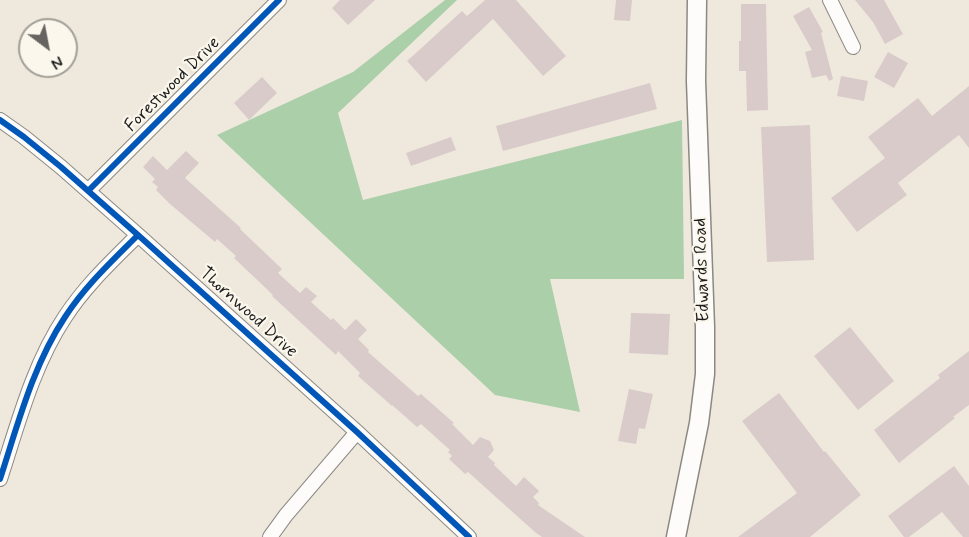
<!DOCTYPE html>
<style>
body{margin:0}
#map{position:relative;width:969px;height:537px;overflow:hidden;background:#efe9dd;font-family:Mynerve,sans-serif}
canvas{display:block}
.north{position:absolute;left:18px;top:18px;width:60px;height:60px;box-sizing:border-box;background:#fbf7ec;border:2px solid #a29f99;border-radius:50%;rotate:148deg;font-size:16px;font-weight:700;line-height:24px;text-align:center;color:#1c1c1c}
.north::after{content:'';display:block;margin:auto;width:21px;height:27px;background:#666460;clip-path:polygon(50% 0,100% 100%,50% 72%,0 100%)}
</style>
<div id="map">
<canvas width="969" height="537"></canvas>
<div class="north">N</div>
</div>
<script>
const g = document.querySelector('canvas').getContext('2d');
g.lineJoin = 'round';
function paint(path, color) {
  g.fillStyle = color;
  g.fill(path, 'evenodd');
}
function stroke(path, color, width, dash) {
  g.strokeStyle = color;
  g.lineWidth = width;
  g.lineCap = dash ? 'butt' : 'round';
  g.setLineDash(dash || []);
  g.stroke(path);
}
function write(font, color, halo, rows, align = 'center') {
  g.font = font + ' Mynerve,sans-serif';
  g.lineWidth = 4.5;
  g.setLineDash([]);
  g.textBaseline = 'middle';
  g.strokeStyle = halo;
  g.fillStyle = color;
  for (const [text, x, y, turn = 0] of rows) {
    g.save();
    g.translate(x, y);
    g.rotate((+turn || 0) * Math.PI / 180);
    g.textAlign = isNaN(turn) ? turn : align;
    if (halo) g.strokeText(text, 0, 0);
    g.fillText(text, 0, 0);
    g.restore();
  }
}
const forest = new Path2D(`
 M445 0H457L338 113 363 200 682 120 684 279H550L580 412 495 395 217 135 353 72Z`);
const building = new Path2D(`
 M340 0H375L348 25 332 8Z
 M485 0H516L566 56 543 76 493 19 426 82 407 61 462 11 467 16Z
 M616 0H632L630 21 614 20Z
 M855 0H884L903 34 885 44 873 22Z
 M741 4H766L768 110 747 111 746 71H739V41H741Z
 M809 7 823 32 821 33 833 79 829 81 826 75 812 78 805 52 812 50 793 16Z
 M888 52 908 63 894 88 874 77Z
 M841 76 868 81 864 101 837 96Z
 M262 77 277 93 249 120 234 103Z
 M650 83 657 109 503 151 496 126Z
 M969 86V148L959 135 898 183 907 195 857 232 831 198 885 158 868 137 918 98 932 116Z
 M810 125 814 260 767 262 761 127Z
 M451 137 456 150 411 166 406 153Z
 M186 151 199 163 185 178 241 228 240 229 282 269 278 273 300 293 306 287 317 296 311 302 331 320 333 318 345 330 356 319 367 330 358 339 369 350 368 352 418 396 421 394 454 423 452 424 473 445 480 437 490 441 494 450 488 457 495 463 494 465 516 486 524 477 539 491 533 497 539 503 538 505 585 537H542L536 533 468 472 465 474 449 459 452 456 448 452 450 450 421 424 417 427 392 405V406L358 376 360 373 338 351 336 355 272 296 273 295 234 258 236 256 217 239 215 242 170 204 156 190 158 187 152 182 155 179 143 167 153 156 167 170Z
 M631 313 670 314 668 355 629 353Z
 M850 327 894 381 858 410 814 356Z
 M969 351V405L953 417 955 418 899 463 874 430 940 378 938 375Z
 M629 389 653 394 645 429 639 428 636 444 618 441Z
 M779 393 824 452 825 451 861 495 810 537H738L797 493 742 421Z
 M954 466 969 486V537H963L942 512 909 537H904L888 516Z`);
const minor = new Path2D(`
 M830 0 853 47
 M0 120 24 137 61 167 138 235 357 432 469 537
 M88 191 279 0
 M0 479C18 424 33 365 65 317 85 286 112 261 138 235
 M270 537 286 515 357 432`);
const secondary = new Path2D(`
 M676 537 699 423 705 374V327L696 81 697 0`);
const cycleway = new Path2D(`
 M0 120 24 137 61 167 138 235 357 432 469 537
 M88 191 279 0
 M0 479C18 424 33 365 65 317 85 286 112 261 138 235`);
const streetNames = [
 ["Forestwood Drive",173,85,-45],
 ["Edwards Road",703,270,-92],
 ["Thornwood Drive",248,313,42]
];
paint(forest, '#abcfa9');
paint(building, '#dacbcb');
stroke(minor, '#8c8983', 16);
stroke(secondary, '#8c8983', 21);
stroke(minor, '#fdfcfa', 14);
stroke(secondary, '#fdfcfa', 18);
stroke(cycleway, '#0057b8', 6);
write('18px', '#1c1c1c', '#fbf7ec', streetNames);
</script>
